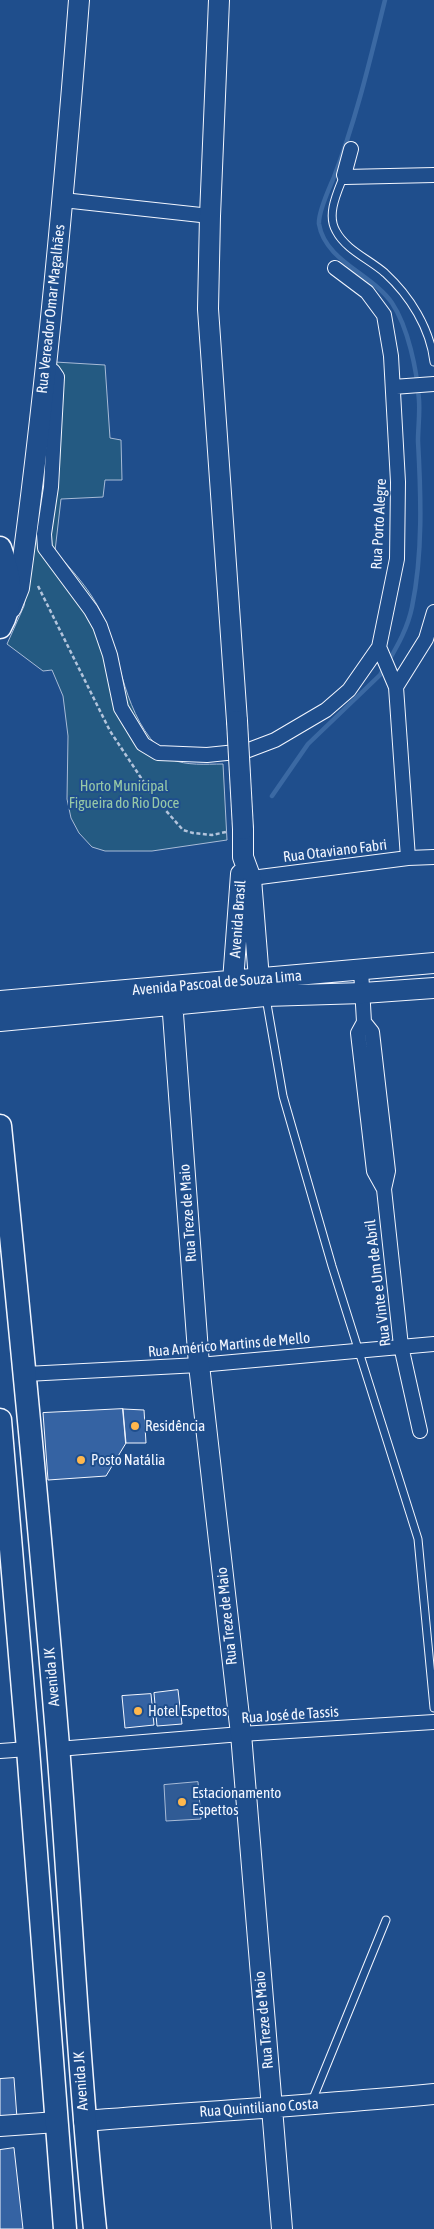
<!DOCTYPE html>
<meta charset="utf-8">
<style>
body{margin:0}
canvas{display:block;background:#1f4e8c}
</style>
<canvas width="434" height="2229"></canvas>
<script>
const g = document.querySelector('canvas').getContext('2d');
g.lineJoin = 'round';
function paint(path, color) {
  g.fillStyle = color;
  g.fill(path, 'evenodd');
}
function stroke(path, color, width, dash) {
  g.strokeStyle = color;
  g.lineWidth = width;
  g.lineCap = dash ? 'butt' : 'round';
  g.setLineDash(dash || []);
  g.stroke(path);
}
function write(font, color, halo, rows, align = 'center') {
  g.font = font + ' "Asap Condensed",sans-serif';
  g.lineWidth = 4;
  g.setLineDash([]);
  g.textBaseline = 'middle';
  g.strokeStyle = halo;
  g.fillStyle = color;
  for (const [text, x, y, turn = 0] of rows) {
    g.save();
    g.translate(x, y);
    g.rotate((+turn || 0) * Math.PI / 180);
    g.textAlign = isNaN(turn) ? turn : align;
    if (halo) g.strokeText(text, 0, 0);
    g.fillText(text, 0, 0);
    g.restore();
  }
}
const green = new Path2D(`
 M55 362 105 365 110 438 121 440 122 480H105L103 497 61 499 55 551C69 567 85 584 96 603 121 648 120 707 157 746 161 750 165 757 170 759 188 766 205 764 223 764L227 840 152 851H105L92 847 79 833 71 818 67 799 68 736 63 696 52 670 43 671 7 644 24 606 28 585Z`);
const parking = new Path2D(`
 M198 1782 201 1819 166 1821 164 1785Z`);
const stream = new Path2D(`
 M385 0C370 60 356 120 334 177 329 189 318 212 319 224 325 261 372 274 392 303 408 327 417 370 419 400 420 414 418 428 418 441 421 495 423 554 412 607 408 627 398 645 388 662
 M272 796 308 744 380 675 384 669`);
const building = new Path2D(`
 M123 1409 126 1443 106 1476 48 1480 43 1413Z
 M123 1409 144 1410 146 1443H126Z
 M178 1690 182 1724 157 1726 154 1693Z
 M151 1694 154 1725 125 1728 122 1696Z
 M14 2078 17 2118 0 2119V2079Z
 M14 2148 23 2229H0V2150Z`);
const path = new Path2D(`
 M38 586 110 731 153 796 183 830 193 833 212 835 226 832`);
const lane = new Path2D(`
 M344 175C338 191 326 214 336 231 346 250 369 259 385 273 410 296 430 328 434 362
 M266 998 283 1096 332 1266 418 1539 434 1708
 M312 2101 386 1920`);
const street = new Path2D(`
 M351 149 344 175 345 177 434 175
 M63 200 210 216
 M335 268 367 292 384 315 391 356 398 482 397 559 379 647 396 687 408 858
 M45 367 53 371 57 377 51 487 44 534 45 548 91 610 100 626 110 655 121 708 143 744 158 753 207 755 246 751 275 740 326 710 349 690 379 647
 M393 387 434 384
 M396 687 426 639 434 612
 M244 879 408 858 434 857
 M361 970 364 1022 358 1033 374 1171 384 1189
 M364 1022 372 1032 388 1171 384 1189 401 1346 420 1431
 M26 1374 199 1365 434 1344
 M58 1749 241 1734 434 1722
 M0 1751 28 1749`);
const secondary = new Path2D(`
 M219 0 210 216 208 309 237 721
 M11 608 19 588C46 393 64 196 79 0
 M243 829V857L251 879 259 979 264 992
 M233 981 241 874
 M171 987 199 1365 241 1734 282 2229
 M0 1001 434 963
 M0 1021 265 996 363 993 434 988
 M84 2121C201 2112 317 2105 434 2094
 M0 2126 57 2122`);
const primary = new Path2D(`
 M0 548C10 575 15 601 0 627
 M0 1126C21 1333 41 1539 58 1746 71 1907 78 2068 95 2229
 M0 1420 28 1749 65 2229`);
const secondaryBridge = new Path2D(`
 M237 721 243 829`);
const markers = [
 [135,1426,5,"#ffb74d"],
 [81,1460,5,"#ffb74d"],
 [138,1711,5,"#ffb74d"],
 [182,1802,5,"#ffb74d"]
];
const streetNames = [
 ["Rua Vereador Omar Magalhães",51,309,-84],
 ["Rua Porto Alegre",379,524,-87],
 ["Rua Otaviano Fabri",335,851,-7],
 ["Avenida Brasil",238,919,-86],
 ["Avenida Pascoal de Souza Lima",217,983,-5],
 ["Rua Treze de Maio",188,1213,-94],
 ["Rua Vinte e Um de Abril",378,1283,-97],
 ["Rua Américo Martins de Mello",229,1345,-5],
 ["Rua Treze de Maio",227,1616,-96],
 ["Avenida JK",52,1677,-95],
 ["Rua José de Tassis",290,1715,-4],
 ["Rua Treze de Maio",264,2020,-95],
 ["Avenida JK",81,2081,-94],
 ["Rua Quintiliano Costa",259,2108,-4]
];
const parkNames = [
 ["Horto Municipal",124,786],
 ["Figueira do Rio Doce",124,803]
];
const poiNames = [
 ["Residência",145,1426],
 ["Posto Natália",91,1460],
 ["Hotel Espettos",148,1711],
 ["Estacionamento",192,1793],
 ["Espettos",192,1810]
];
paint(green, '#245a82');
stroke(green, '#a8bbd7', 1);
paint(parking, '#305b95');
stroke(parking, '#a8bbd7', 1);
stroke(stream, '#3b69a3', 4.5);
paint(building, '#3563a3');
stroke(building, '#f2f6ff', 1);
stroke(lane, '#f2f6ff', 9);
stroke(street, '#f2f6ff', 16);
stroke(secondary, '#f2f6ff', 22);
stroke(primary, '#f2f6ff', 25);
stroke(path, '#b3c4dc', 2.5, [4, 2.5]);
stroke(lane, '#1f4e8c', 7);
stroke(street, '#1f4e8c', 14);
stroke(secondary, '#1f4e8c', 20);
stroke(primary, '#1f4e8c', 22);
stroke(secondaryBridge, '#f2f6ff', 22, []);
stroke(secondaryBridge, '#1f4e8c', 20);
for (const [x, y, r, color] of markers) {
  const dot = new Path2D();
  dot.arc(x, y, r, 0, 2 * Math.PI);
  g.fillStyle = color;
  g.fill(dot);
  stroke(dot, '#1f4e8c', 2);
}
write('15px', '#f2f6ff', '#1f4e8c', streetNames);
write('15px', '#97c8a6', '#1f4e8c', parkNames);
write('15px', '#f2f6ff', '#1f4e8c', poiNames, 'left');
</script>
